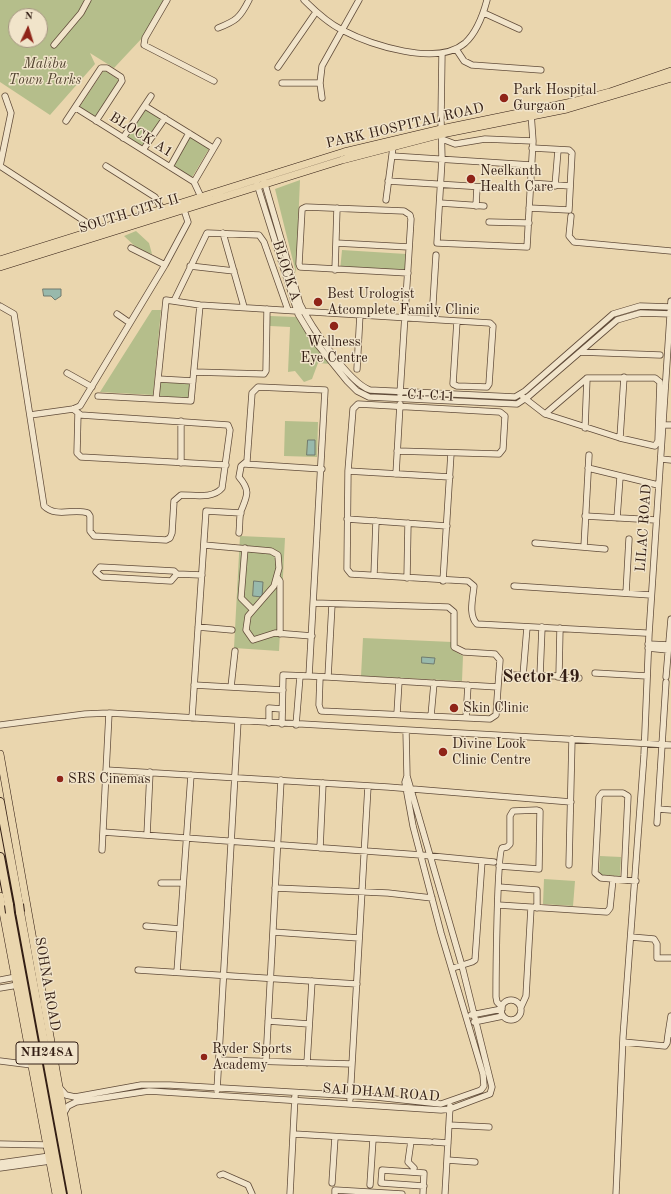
<!DOCTYPE html>
<style>
body{margin:0}
#map{position:relative;width:671px;height:1194px;overflow:hidden;background:#ead6ae;font-family:"Old Standard TT",serif}
canvas{display:block}
.north{position:absolute;left:8px;top:8px;width:40px;height:40px;box-sizing:border-box;background:#f1e4ca;border:1px solid #a59581;border-radius:50%;rotate:4deg;font-size:11px;font-weight:700;line-height:16px;text-align:center;color:#331e14}
.north::after{content:'';display:block;margin:auto;width:14px;height:18px;background:#8f2418;clip-path:polygon(50% 0,100% 100%,50% 72%,0 100%)}
</style>
<div id="map">
<canvas width="671" height="1194"></canvas>
<div class="north">N</div>
</div>
<script>
const g = document.querySelector('canvas').getContext('2d');
g.lineJoin = 'round';
function paint(path, color) {
  g.fillStyle = color;
  g.fill(path, 'evenodd');
}
function stroke(path, color, width, dash) {
  g.strokeStyle = color;
  g.lineWidth = width;
  g.lineCap = dash ? 'butt' : 'round';
  g.setLineDash(dash || []);
  g.stroke(path);
}
function write(font, color, halo, rows, align = 'center') {
  g.font = font + ' "Old Standard TT",serif';
  g.lineWidth = 3;
  g.setLineDash([]);
  g.textBaseline = 'middle';
  g.strokeStyle = halo;
  g.fillStyle = color;
  for (const [text, x, y, turn = 0] of rows) {
    g.save();
    g.translate(x, y);
    g.rotate((+turn || 0) * Math.PI / 180);
    g.textAlign = isNaN(turn) ? turn : align;
    if (halo) g.strokeText(text, 0, 0);
    g.fillText(text, 0, 0);
    g.restore();
  }
}
const green = new Path2D(`
 M0 0H167L144 36 114 68 90 53 95 64 50 115 0 82ZM16 16H40V40H16Z
 M104 70 119 80 94 119 78 109Z
 M145 109 161 119 142 149 126 139Z
 M190 137 209 149 191 179 172 167Z
 M300 180 296 273 275 189Z
 M136 231 149 243 152 254 139 250 124 236Z
 M342 250 406 254 405 275 340 271Z
 M152 310H161L153 395 100 392Z
 M270 316 296 317 311 341 331 364 318 363 312 379 304 382 295 371 288 372 290 327 270 326Z
 M160 381 192 384 191 400 159 397Z
 M285 421 318 422 317 457 284 456Z
 M240 536 285 538 279 651 234 648Z
 M363 638 452 642 451 649 463 656 462 681 361 676Z
 M600 856 621 857 620 876 599 875Z
 M544 879 575 881 573 906 543 904Z`);
const water = new Path2D(`
 M43 289H61V296L55 300 51 296H44Z
 M308 440H315V455H307Z
 M254 581 263 582 262 597 253 596Z
 M422 657 435 658 434 664 422 663Z`);
const minor = new Path2D(`
 M167 0 145 38 144 45 214 81
 M304 0C315 11 328 23 342 30 371 45 437 67 465 43 477 32 483 15 487 0
 M484 13 519 29
 M218 28C236 21 240 18 249 0
 M54 45 81 13 88 0
 M456 49 464 61 472 65 541 70
 M442 53 441 120 442 159 437 243 527 247 533 141 531 113
 M278 67 316 12
 M282 83H320
 M322 98 320 83 322 66 359 0
 M145 106 213 148
 M76 108 194 182 202 199
 M66 121 101 68H107L121 77 122 81 96 121
 M123 138 151 96
 M442 139 455 144 485 139 533 141
 M143 150 165 118
 M392 156 531 165
 M0 166 98 230
 M0 166 11 113 5 96
 M106 166 155 197 162 209
 M170 167 189 133
 M264 181 300 304C310 325 349 383 370 390L515 397 525 391 613 314 640 306 671 307
 M388 181 484 187
 M194 182 218 141
 M530 183 570 186
 M257 184 298 314 313 339 347 381 357 391 369 397 517 404 529 396 617 320 641 313 671 314
 M555 186 558 150
 M386 200 393 147
 M440 203 484 206
 M476 206 477 187
 M529 208 569 210 572 153 569 150 532 148
 M571 216 569 236 574 242 671 251
 M489 222 529 223
 M223 233 244 307
 M336 243 409 247
 M131 248 165 265 188 222 183 207
 M190 266 234 271
 M335 270 337 208
 M174 301 207 233 259 235 264 242 288 310
 M0 306 14 314 44 506C56 518 74 508 88 513L90 516V531L94 536 166 540 170 538 172 533 174 501 181 495C195 495 213 499 222 488L230 430 228 425 81 415 73 409
 M117 314 130 323
 M432 319 436 255
 M580 352 660 355
 M357 369 360 314
 M194 372 264 374 266 371 267 309
 M67 373 92 387
 M158 379 193 381
 M400 394 411 219 410 215 404 211 306 207 302 209 299 264 300 267 408 273
 M98 396 191 401 200 305
 M523 397 545 414 620 438 655 446 658 441 660 382 655 378H587L545 414
 M156 399 166 300 200 305 490 323 493 326 489 384 487 387 457 386 453 384 457 321
 M78 413 77 453 81 457 226 465
 M30 415 73 409 80 406 165 265
 M664 425H671
 M585 428 587 378
 M620 438 624 377
 M397 451 499 454 503 449 505 416 500 412 358 404 353 409 348 471 347 569 351 574 468 581 474 586C473 598 468 615 477 624L645 633
 M661 459 671 460
 M181 463V421
 M245 464 322 469
 M588 468 658 485
 M348 471 450 477
 M396 474 400 404
 M585 516 656 520
 M617 518 620 477
 M347 519 447 526
 M239 533C240 527 239 518 241 511 247 496 251 491 239 477L241 466 247 461 252 393 258 387 325 390 309 676 328 677 332 604
 M535 543 605 549
 M204 545 271 551 278 555 279 568 274 586 248 616 246 630 253 640 275 633 312 636
 M584 547 589 455
 M245 548 241 598 253 610
 M177 574 171 581 102 577 96 572 100 567 174 571 177 574 202 575
 M374 575 376 521
 M277 577 280 581V634
 M407 578 408 523
 M443 581 451 453
 M514 586 651 595
 M626 593 629 539
 M314 603 448 607 454 612V647L464 652 495 654 500 660 498 687
 M198 627 232 630
 M648 644 669 645
 M648 648 668 650
 M595 673 647 676
 M512 675 559 676 560 628
 M523 676 527 627
 M540 676 542 627
 M320 677 319 705 321 711 490 719 496 715 498 687 328 677
 M558 677 579 678
 M666 677 671 619
 M194 685 283 690
 M231 687 235 651
 M397 714 399 681
 M431 716 434 683
 M192 718 206 511 241 513
 M466 718 468 685
 M269 723V708L282 709
 M282 724 283 675 309 676
 M0 725 85 714 109 713 671 745
 M296 725 300 676
 M106 770 388 787 571 802
 M658 809 671 810
 M657 823 666 682
 M103 832 421 855 494 862
 M147 835 150 772
 M320 848 323 783
 M102 850 109 713
 M569 865 572 739
 M499 866 539 869 540 811 537 810 513 811 510 816V844L507 847 502 848C497 855 496 978 496 997L497 1002 502 1007
 M624 879 628 796 623 793H602L599 797 595 873 601 878 636 881
 M161 883H183
 M499 887 537 890V908
 M275 888 388 893 432 898
 M498 905 607 912 610 908 613 879
 M146 926 180 929
 M273 932 359 938
 M631 937 654 939 657 944V958H671
 M453 968 472 962 475 960 482 861
 M138 970 357 984
 M177 972 191 775
 M0 980 16 977
 M0 988 18 985
 M501 1010a10 10 0 1 1 20 0a10 10 0 1 1-20 0Z
 M521 1007 526 996 531 908
 M471 1015 502 1009
 M268 1021 309 1024
 M474 1022 503 1016
 M668 1035 671 1016
 M623 1042 665 1046 667 1043 668 1035 671 1034
 M219 1060 352 1064
 M0 1061 32 1065
 M266 1061 281 780
 M307 1063 312 981
 M60 1088 66 1095 75 1097 141 1085H170L376 1097 441 1104 481 1090 484 1086 483 1074 441 933 413 826 405 782 407 776 406 730
 M217 1090 238 721
 M350 1099 368 786
 M64 1113 68 1106 76 1102 149 1091 441 1110 450 1109 490 1094 492 1087 462 966 407 776
 M449 1125 489 1127
 M294 1134 430 1142
 M411 1141 408 1162 414 1168
 M434 1142 448 1143
 M0 1144 47 1145
 M447 1160 475 1162
 M0 1163 50 1156
 M0 1168 50 1161
 M220 1175 223 1174 248 1185 252 1194
 M332 1183 335 1137
 M370 1185 373 1139
 M290 1194 295 1096
 M335 1194V1190L402 1194
 M423 1194 424 1173 382 1170 381 1183 424 1186
 M445 1194 450 1106
 M616 1194 623 1037 644 755 649 634 671 301`);
const major = new Path2D(`
 M0 260 344 152 441 129 572 102 610 92 671 71
 M0 267 342 160 442 134 567 109 671 78
 M0 754 78 1194
 M0 896 56 1194`);
const highway = new Path2D(`
 M0 802 19 904
 M0 857 9 905
 M20 912 72 1194
 M10 913 62 1194`);
const highwayBridge = new Path2D(`
 M19 904 20 912
 M9 905 10 913`);
const markers = [
 [504,98,5,"#8f2418"],
 [471,179,5,"#8f2418"],
 [318,302,5,"#8f2418"],
 [334,326,5,"#8f2418"],
 [454,708,5,"#8f2418"],
 [443,752,5,"#8f2418"],
 [60,779,4,"#8f2418"],
 [204,1057,4,"#8f2418"]
];
const shields = [
 [47,1053,62]
];
const shieldNames = [
 ["NH248A",47,1053]
];
const parkNames = [
 ["Malibu",45,64],
 ["Town Parks",45,80]
];
const poiNames = [
 ["Park Hospital",513,90],
 ["Gurgaon",513,106],
 ["Neelkanth",480,171],
 ["Health Care",480,187],
 ["Best Urologist",327,294],
 ["Atcomplete Family Clinic",327,310],
 ["Wellness",334,342,"center"],
 ["Eye Centre",334,358,"center"],
 ["Skin Clinic",463,708],
 ["Divine Look",452,744],
 ["Clinic Centre",452,760],
 ["SRS Cinemas",68,779],
 ["Ryder Sports",212,1049],
 ["Academy",212,1065]
];
const streetNames = [
 ["PARK HOSPITAL ROAD",405,126,-13],
 ["BLOCK A1",141,135,32],
 ["SOUTH CITY II",129,214,-17],
 ["BLOCK A",286,271,72],
 ["C1-C11",431,396,3],
 ["LILAC ROAD",644,528,-86],
 ["SOHNA ROAD",47,984,80],
 ["SAI DHAM ROAD",381,1093,4]
];
const districtNames = [
 ["Sector 49",541,677]
];
paint(green, '#b5be8b');
paint(water, '#98b9ac');
stroke(water, '#707b6f', 1);
stroke(minor, '#614c3a', 7);
stroke(major, '#331e14', 8);
stroke(highway, '#331e14', 10);
stroke(minor, '#f1e4ca', 5.5);
stroke(major, '#ead6ae', 7);
stroke(highway, '#ead6ae', 8);
stroke(highwayBridge, '#331e14', 10, []);
stroke(highwayBridge, '#ead6ae', 8);
for (const [x, y, r, color] of markers) {
  const dot = new Path2D();
  dot.arc(x, y, r, 0, 2 * Math.PI);
  g.fillStyle = color;
  g.fill(dot);
  stroke(dot, '#f1e4ca', 1.5);
}
for (const [x, y, w] of shields) {
  const box = new Path2D();
  box.roundRect(x - w / 2, y - 11, w, 22, 3);
  g.fillStyle = '#f1e4ca';
  g.fill(box);
  stroke(box, '#331e14', 1);
}
write('bold 13px', '#331e14', null, shieldNames);
write('italic 14px', '#544632', '#f1e4ca', parkNames);
write('14px', '#331e14', '#f1e4ca', poiNames, 'left');
write('14px', '#331e14', '#f1e4ca', streetNames);
write('bold 18px', '#331e14', '#f1e4ca', districtNames);
</script>
